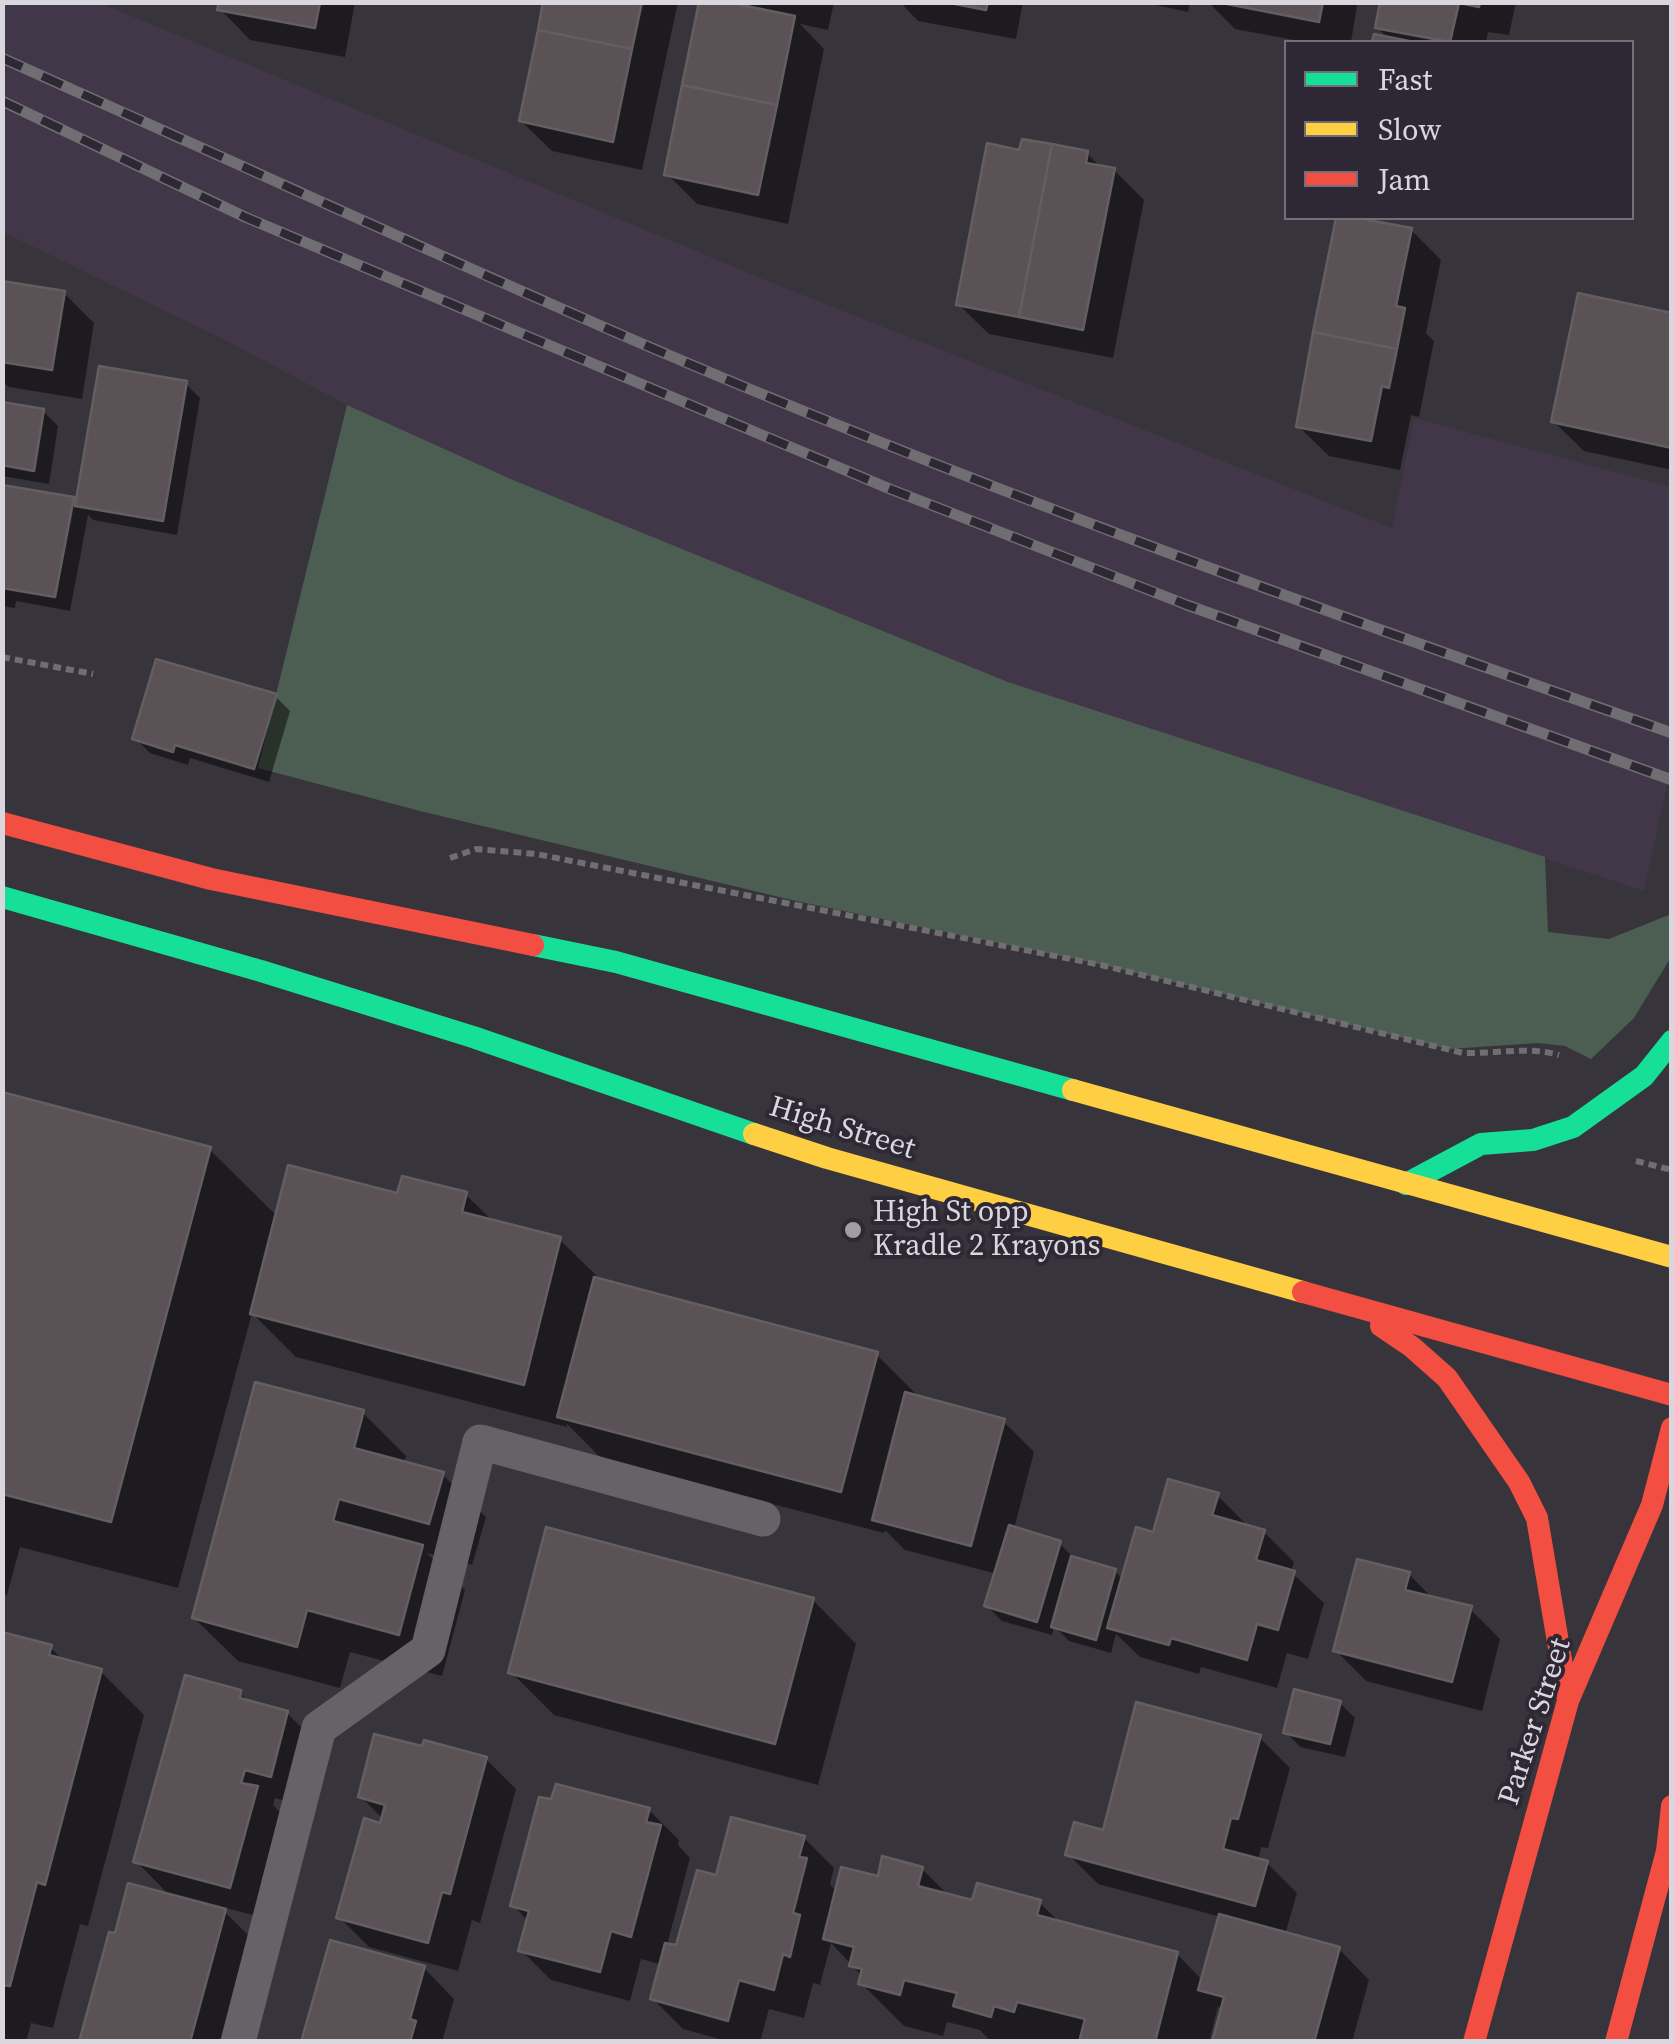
<!DOCTYPE html>
<style>
body{margin:0}
#map{position:relative;width:1674px;height:2044px;overflow:hidden;background:#38343c;font-family:"Source Serif 4",serif}
canvas{display:block}
.frame{position:absolute;inset:0;border:5px solid #dad6de;pointer-events:none}
.legend{position:absolute;left:1284px;top:40px;width:350px;height:180px;box-sizing:border-box;background:#2e2835;border:2px solid #736e79;margin:0;padding:12px 18px;list-style:none;font-size:30px;color:#dad6de}
.legend li{display:flex;align-items:center;gap:20px;height:50px}
.legend b{width:50px;border:2px solid #736e79}
</style>
<div id="map">
<canvas width="1674" height="2044"></canvas>
<div class="frame"></div>
<ul class="legend">
<li><b style="height:12px;background:#16e098"></b>Fast</li>
<li><b style="height:12px;background:#ffcf43"></b>Slow</li>
<li><b style="height:12px;background:#f24e42"></b>Jam</li>
</ul>
</div>
<script>
const g = document.querySelector('canvas').getContext('2d');
g.lineJoin = 'round';
function paint(path, color) {
  g.fillStyle = color;
  g.fill(path, 'evenodd');
}
function stroke(path, color, width, dash) {
  g.strokeStyle = color;
  g.lineWidth = width;
  g.lineCap = dash ? 'butt' : 'round';
  g.setLineDash(dash || []);
  g.stroke(path);
}
function write(font, color, halo, rows, align = 'center') {
  g.font = font + ' "Source Serif 4",serif';
  g.lineWidth = 8;
  g.setLineDash([]);
  g.textBaseline = 'middle';
  g.strokeStyle = halo;
  g.fillStyle = color;
  for (const [text, x, y, turn = 0] of rows) {
    g.save();
    g.translate(x, y);
    g.rotate((+turn || 0) * Math.PI / 180);
    g.textAlign = isNaN(turn) ? turn : align;
    if (halo) g.strokeText(text, 0, 0);
    g.fillText(text, 0, 0);
    g.restore();
  }
}
const built = new Path2D(`
 M2 3H100L780 286 1392 528 1414 418 1671 487V767L1644 891 1008 682 513 480 347 405 225 340 3 232Z`);
const green = new Path2D(`
 M347 405 513 480 1008 682 1545 857 1548 932 1609 939 1671 914V957L1634 1018 1591 1059 1565 1046 1538 1043 1449 1049 1095 963 796 901 420 811 258 768Z`);
const shadow = new Path2D(`
 M221 2H355L345 57 250 40 220 9Z
 M546 2H678L642 170 552 151 521 121Z
 M727 2H834L828 30 800 24 824 49 788 224 697 204 667 174Z
 M900 2H1023L1016 39 918 21Z
 M1142 2H1190L1188 12Z
 M1208 2H1354L1357 6 1351 42H1305L1235 29Z
 M1382 2H1516L1509 35 1488 32 1486 42H1374L1376 37 1390 40 1377 27Z
 M1021 153H1087L1101 168 1114 170 1144 200 1113 358 989 334 958 304Z
 M1339 218 1411 230 1441 260 1426 333 1434 341 1419 417 1411 415 1400 470 1329 456 1298 426Z
 M2 284 64 293 94 323 82 399 9 387 2 381Z
 M1672 316V470L1584 451 1553 421Z
 M185 383 200 398 177 535 93 520 88 515 70 611 16 601 15 608 2 606V486L73 499 78 504Z
 M2 404 43 411 58 426 49 484 2 476Z
 M275 696 290 711 269 782 190 758 188 765 150 753 135 738Z
 M2 1094 210 1150 278 1217 399 1197 466 1195 495 1223 560 1240 603 1282 876 1354 919 1397 1004 1422 1034 1452 1014 1529 1060 1544 1076 1560 1114 1571 1124 1580 1155 1535 1217 1495 1247 1525 1264 1532 1294 1562 1291 1572 1324 1603 1308 1659 1287 1653 1277 1688 1201 1667 1199 1674 1140 1657 1116 1634 1111 1653 1069 1641 1054 1626 1052 1635 1002 1621 987 1606 997 1574 905 1550 885 1530 884 1533 603 1460 567 1424V1427L296 1357 252 1313 178 1588 20 1547 7 1595 2 1593Z
 M362 1412 406 1456 403 1464 442 1474 486 1517 472 1565 427 1553 465 1590 442 1676 350 1652 340 1688 238 1661 194 1618Z
 M1409 1574 1434 1600 1470 1609 1500 1639 1482 1711 1366 1681 1336 1651Z
 M813 1600 856 1644 818 1785 554 1715 511 1672Z
 M2 1635 51 1648 65 1662 100 1671 144 1715 88 1926 80 1924 53 2028 31 2023 26 2042H2Z
 M240 1693 250 1703 287 1713 317 1743 301 1805 275 1798 273 1805 287 1819 260 1917 219 1906 255 1942 228 2042H82L117 1936 172 1898 136 1861Z
 M1340 1703 1355 1718 1345 1757 1300 1747 1286 1732Z
 M1260 1738 1290 1768 1268 1848 1261 1847 1258 1861 1267 1863 1297 1893 1285 1935 1339 1949 1369 1980 1352 2042H1214L1223 2011 1218 2006 1209 2042H991L980 2030 947 2022 943 2036 904 2026 861 1983 862 1976 831 1943 820 1985 813 1983 804 2018 769 2009 760 2042H730L683 2029 653 1999 662 1965 641 1959 630 2001 551 1980 521 1950 528 1921 513 1905 649 1810 679 1840 678 1845 690 1858 667 1945 678 1948 718 1878 804 1838 834 1868 830 1884 837 1892 922 1869 949 1896 974 1903 1039 1902 1061 1924 1177 1954 1203 1981 1221 1917 1098 1884 1068 1854Z
 M486 1759 516 1789 480 1923 472 1920 458 1971 369 1947 339 1917 384 1820 360 1796Z
 M424 1968 454 1999 442 2042H304Z`);
const building = new Path2D(`
 M219 2H320L315 28 217 10Z
 M543 2H642L632 49 538 30Z
 M699 2H727L795 16 777 105 682 85Z
 M945 2H988L986 10Z
 M1217 2H1323L1319 22Z
 M1380 2H1480L1479 7 1459 3 1450 42 1375 28Z
 M538 30 632 49 613 142 519 121Z
 M1374 34 1414 42H1372Z
 M682 85 777 105 758 195 664 175Z
 M1022 139 1052 144 1019 317 956 305 987 143 1019 150Z
 M1052 144 1088 151 1086 163 1115 168 1083 330 1019 317Z
 M1336 218H1357L1412 228 1396 306 1405 308 1397 349 1313 332Z
 M2 281 65 291 52 370 2 362Z
 M1578 293 1672 313V448L1551 422Z
 M1313 332 1397 349 1389 388 1382 386 1371 441 1296 427Z
 M99 366 187 381 163 521 75 506Z
 M2 402 44 409 34 471 2 465Z
 M2 485 74 497 55 597 2 588Z
 M156 659 277 694 254 769 175 745 173 752 132 739Z
 M2 1092 211 1147 111 1522 2 1494Z
 M288 1165 397 1193 402 1176 467 1192 462 1212 561 1237 524 1385 250 1314Z
 M594 1277 878 1352 841 1492 557 1417Z
 M255 1382 364 1410 354 1448 444 1472 429 1524 339 1499 333 1521 423 1545 399 1635 307 1610 297 1647 192 1618Z
 M905 1392 1005 1419 971 1546 872 1520Z
 M1168 1479 1219 1493 1212 1515 1265 1530 1256 1560 1295 1571 1278 1630 1257 1624 1247 1660 1171 1638 1169 1645 1107 1628 1136 1527 1153 1532Z
 M1009 1525 1061 1541 1037 1622 984 1606Z
 M546 1527 814 1598 775 1744 508 1673Z
 M1071 1556 1116 1569 1096 1640 1051 1627Z
 M1357 1559 1410 1572 1405 1590 1472 1606 1452 1682 1333 1651Z
 M2 1632 52 1645 49 1655 102 1669 45 1885 37 1882 10 1986 2 1985Z
 M185 1675 241 1690 240 1698 288 1711 271 1777 245 1770 241 1783 258 1786 230 1888 133 1862Z
 M1294 1689 1341 1701 1330 1744 1283 1733Z
 M1136 1702 1261 1735 1238 1819 1231 1818 1223 1849 1268 1861 1255 1906 1065 1855 1074 1822 1103 1830Z
 M374 1734 422 1746 424 1740 487 1757 450 1894 442 1892 428 1943 336 1918 364 1818 380 1823 385 1805 358 1797Z
 M556 1784 650 1808 646 1822 661 1825 631 1937 611 1931 600 1972 518 1951 529 1911 510 1906 539 1797 551 1799Z
 M731 1817 805 1836 799 1857 807 1858 793 1913 800 1915 790 1957 783 1954 774 1990 739 1980 728 2021 650 1999 665 1943 676 1945 697 1870 716 1875Z
 M882 1856 923 1867 918 1886 972 1900 977 1883 1041 1900 1037 1915 1178 1952 1155 2042H1079L1085 2019 1017 2002 1014 2012 994 2006 991 2017 953 2006 957 1993 904 1980 900 1995 858 1984 862 1969 849 1966 854 1947 823 1939 841 1867 878 1876Z
 M128 1883 226 1909 190 2042H79L109 1932 115 1933Z
 M1219 1914 1340 1947 1314 2042H1212L1224 1997 1198 1990Z
 M330 1940 425 1966 410 2019 416 2021 410 2042H301Z`);
const path = new Path2D(`
 M2 657 93 674
 M450 858 476 849 536 854 1101 965 1463 1053C1495 1054 1528 1046 1559 1055
 M1636 1161 1672 1170`);
const lane = new Path2D(`
 M238 2042 319 1728 428 1650 480 1442 763 1519`);
const fast = new Path2D(`
 M2 897 261 971 473 1037 754 1134
 M533 945 616 962 1073 1090
 M1406 1184 1481 1144 1533 1140 1573 1127 1644 1076 1672 1041`);
const slow = new Path2D(`
 M1073 1090 1672 1257
 M754 1134 827 1158 1303 1292`);
const jam = new Path2D(`
 M2 823 211 879 533 945
 M1303 1292 1672 1395
 M1381 1326 1412 1347 1447 1378 1519 1482 1537 1518 1568 1701
 M1474 2042 1568 1701 1652 1505 1672 1428
 M1616 2042 1667 1851 1672 1806`);
const rail = new Path2D(`
 M2 58C212 152 420 248 631 339 972 486 1321 610 1672 733
 M2 101 245 217 890 489 1187 605 1672 780`);
const markers = [
 [853,1230,10,"#a19da5"]
];
const streetNames = [
 ["High Street",842,1129,17],
 ["Parker Street",1536,1722,-72]
];
const poiNames = [
 ["High St opp",873,1213],
 ["Kradle 2 Krayons",873,1247]
];
paint(built, '#413749');
paint(green, '#4c5e52');
paint(shadow, '#0007');
paint(building, '#5a5254');
stroke(building, '#635e61', 2.5);
stroke(path, '#706e72', 6, [8, 5]);
stroke(lane, '#666368', 35);
stroke(fast, '#16e098', 22);
stroke(slow, '#ffcf43', 22);
stroke(jam, '#f24e42', 22);
stroke(rail, '#706e73', 11);
stroke(rail, '#2e2835', 8, [22]);
for (const [x, y, r, color] of markers) {
  const dot = new Path2D();
  dot.arc(x, y, r, 0, 2 * Math.PI);
  g.fillStyle = color;
  g.fill(dot);
  stroke(dot, '#2e2835', 4);
}
write('30px', '#dad6de', '#2e2835', streetNames);
write('30px', '#dad6de', '#2e2835', poiNames, 'left');
</script>
